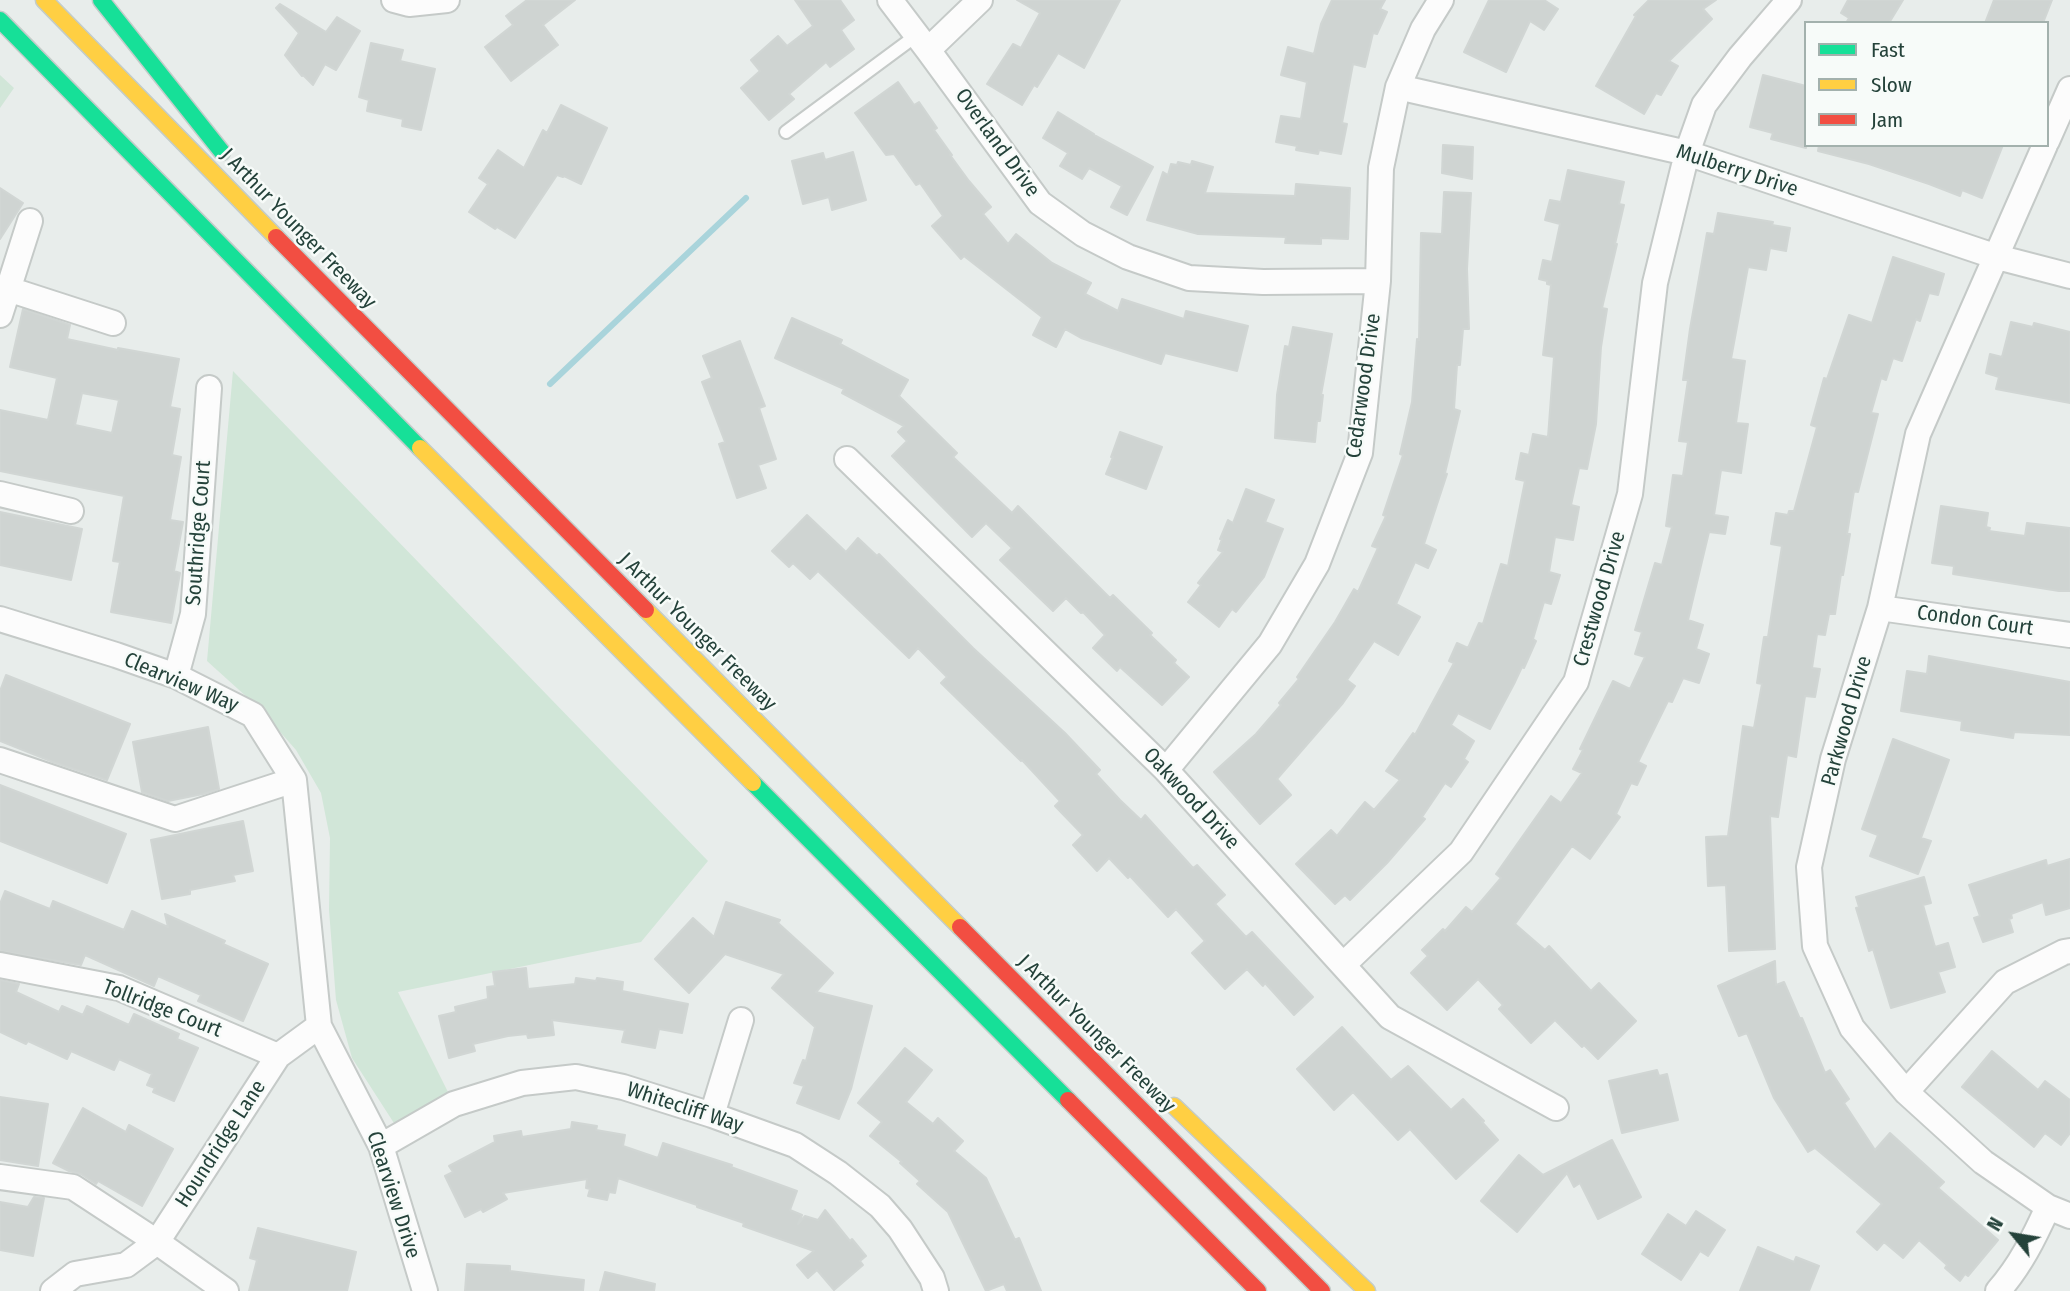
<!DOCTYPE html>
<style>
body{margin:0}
#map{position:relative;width:2070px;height:1291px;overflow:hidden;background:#e8edeb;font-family:"Fira Sans Condensed",sans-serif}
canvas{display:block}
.legend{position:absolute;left:1804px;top:21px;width:245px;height:126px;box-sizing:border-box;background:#f7fbf9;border:2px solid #a3b1ad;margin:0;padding:9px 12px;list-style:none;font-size:21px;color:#24423a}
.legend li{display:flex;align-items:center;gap:14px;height:35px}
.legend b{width:35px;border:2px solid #a3b1ad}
.north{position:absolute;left:1979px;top:1200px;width:70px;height:70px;-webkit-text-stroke:5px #f7fbf9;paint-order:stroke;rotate:300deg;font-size:19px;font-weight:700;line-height:28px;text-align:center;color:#24423a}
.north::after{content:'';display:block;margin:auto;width:24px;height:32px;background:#24423a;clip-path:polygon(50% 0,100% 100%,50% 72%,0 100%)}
</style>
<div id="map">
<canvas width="2070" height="1291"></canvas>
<ul class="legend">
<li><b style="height:9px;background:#16e098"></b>Fast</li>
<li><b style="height:9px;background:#ffcf43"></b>Slow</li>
<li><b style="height:9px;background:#f24e42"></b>Jam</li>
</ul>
<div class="north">N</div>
</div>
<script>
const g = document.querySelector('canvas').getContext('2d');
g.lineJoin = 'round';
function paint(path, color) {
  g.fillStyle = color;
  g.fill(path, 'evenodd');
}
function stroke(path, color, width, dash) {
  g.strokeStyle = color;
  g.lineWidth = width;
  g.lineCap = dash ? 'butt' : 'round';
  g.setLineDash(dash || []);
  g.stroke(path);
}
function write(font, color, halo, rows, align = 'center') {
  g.font = font + ' "Fira Sans Condensed",sans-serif';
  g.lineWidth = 5;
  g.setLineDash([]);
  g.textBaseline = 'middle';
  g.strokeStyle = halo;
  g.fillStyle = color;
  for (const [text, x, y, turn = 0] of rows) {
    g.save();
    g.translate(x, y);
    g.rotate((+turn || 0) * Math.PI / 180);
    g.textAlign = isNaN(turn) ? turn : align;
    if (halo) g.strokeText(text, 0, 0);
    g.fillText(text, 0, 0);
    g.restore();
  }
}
const green = new Path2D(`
 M0 75 14 88 0 108Z
 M233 371 708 861 641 942 398 992 454 1104 401 1134 352 1058 336 1000 329 910 330 838 321 793 296 750 259 708 207 661Z`);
const stream = new Path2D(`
 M550 384 746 198`);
const building = new Path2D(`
 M527 0H575L543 25 558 45 511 81 485 47 513 25 506 16Z
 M795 0H840L854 20 841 30 854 49 830 67 826 62 789 94 794 99 769 120 741 88 760 71 751 60 778 36 787 46 813 26Z
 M1017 0H1120L1084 68 1058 53 1037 87 1034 85 1022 105 987 84 1013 44 1021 48 1040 13Z
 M1332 0H1385L1380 9 1387 12 1377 34 1373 33 1365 67 1353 64 1342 123 1347 124 1341 154 1319 150 1318 154 1296 150 1297 146 1276 142 1281 116 1301 119 1307 82 1281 75 1288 47 1314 54 1321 24Z
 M1489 0H1544L1558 9 1544 30 1530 21 1506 72 1464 52Z
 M1649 0H1716L1703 9 1712 19 1669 61 1678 66 1661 95 1656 93 1644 114 1596 86 1636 16 1634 15Z
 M1848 0H1903L1889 23H1846L1849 18 1841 13Z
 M1994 0H2052L2043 23H1985Z
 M280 4 326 32 337 17 360 31 336 70 325 64 313 85 303 75 302 76 285 55 299 33 276 8Z
 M371 43 403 50 400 61 435 69 421 130 402 126 403 119 367 111 369 100 359 97Z
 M1763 75 1806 86V148L1771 139 1773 133 1750 127Z
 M898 82 914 105 919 102 937 128 934 130 952 155H950L969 181 991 207 983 214 1008 244 1016 234 1052 263 1091 283 1085 294 1118 311 1122 299 1184 319 1186 311 1248 326 1237 371 1165 353 1161 364 1081 338 1065 329 1056 347 1033 335 1042 317 964 256 961 259 932 226 943 216 920 183 916 185 894 154 886 155 855 113Z
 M561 105 607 128 581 184 564 176 563 177 557 175 515 238 497 227 495 229 469 212 488 184 479 178 498 150 524 168 543 130 547 133Z
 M1058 112 1094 134V135L1153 167 1127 215 1111 207 1122 186 1089 168 1082 179 1060 166 1068 153 1043 138Z
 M1443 145 1473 147 1472 179 1442 173Z
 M1819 145H2003L1982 198 1962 190 1960 196 1929 184 1869 164 1818 151Z
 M853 152 866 200 832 210 829 197 803 204 792 161 823 153 825 160Z
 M1192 161 1213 167 1205 193 1295 196 1296 184 1350 188 1348 239 1321 238V244L1285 243 1286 237 1198 234 1147 220 1163 172 1168 175 1171 164 1177 165 1178 162 1191 165Z
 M1568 170 1624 182 1619 204 1624 205 1615 244H1617L1602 308 1607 309 1601 347 1596 424 1587 469 1579 468 1571 505 1579 507 1573 540 1555 537 1549 572 1560 575 1551 604 1544 602 1533 639 1536 641 1524 668 1522 667 1514 684 1490 729 1458 713 1451 725 1474 741 1464 759 1468 762 1451 787 1445 783 1422 817 1425 819 1387 863 1350 900 1345 895 1335 904 1296 864 1331 830 1337 836 1365 802 1374 810 1400 780 1386 771 1413 733 1415 735 1454 663 1449 661 1457 643 1468 648 1479 623 1483 624 1501 564 1508 566 1525 481 1516 479 1521 453 1529 455 1533 434 1548 437 1554 357 1543 355 1551 285 1547 284V281L1539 279 1543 260 1552 262 1560 224 1545 220 1550 200 1561 202Z
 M0 188 23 203 0 239Z
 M1444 192 1471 193 1467 269 1469 329H1463L1460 365H1457L1454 409 1460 411 1445 473 1447 474 1424 544 1436 550 1428 568 1415 562 1396 604 1420 617 1398 655 1374 641 1347 680 1355 686 1343 703 1277 779 1291 795 1260 824 1214 772 1256 734 1281 705 1279 703 1299 679 1297 677 1335 622 1354 589 1358 592 1378 548 1372 546 1386 516 1383 515 1403 455 1400 454 1412 402 1417 339 1419 340 1421 233 1442 234Z
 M1718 213 1773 222 1772 225 1790 228 1786 251 1770 248 1766 270 1748 267 1731 359 1745 361 1736 423 1748 424 1741 473 1721 470 1714 515 1728 517 1725 534 1709 532 1688 620 1703 625 1696 649 1709 654 1699 683 1683 678 1672 702 1668 701 1638 762 1646 766 1637 785 1631 783 1616 814 1620 817 1590 859 1572 846 1515 924 1545 950 1549 946 1591 991 1599 983 1636 1021 1598 1059 1584 1045 1582 1047 1555 1020 1531 1043 1499 1009 1503 1005 1478 979 1447 1010 1411 973 1428 956 1422 950 1443 929 1445 931 1466 907 1472 912 1501 878 1496 874 1551 796 1561 803 1582 773 1573 769 1583 750 1580 749 1613 681 1630 689 1645 657 1635 654 1642 632 1635 630 1655 563 1662 565 1672 527 1666 526 1673 475 1683 476 1688 442 1679 441 1688 380H1683L1690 329 1707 233 1714 234Z
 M1893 257 1944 274 1938 295 1929 293 1920 321 1916 319 1902 361 1893 358 1886 380 1881 378 1871 413 1878 414 1858 492 1854 491 1847 534H1850L1843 575 1841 574 1835 614H1829L1825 635 1817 634 1812 668 1820 669 1815 697 1805 696 1796 757 1787 755 1778 817 1770 816 1775 949 1729 951 1726 885 1708 886 1706 837 1728 836 1743 726 1754 728 1762 684 1757 683 1764 637H1768L1782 546 1771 544 1776 513 1788 515 1789 511H1794L1817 427 1811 425 1824 378 1827 379 1849 315 1872 323Z
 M23 309 70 325 67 339 118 350V348L179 359 170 407 180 409 172 455 181 457 170 520 183 522 174 571 180 573 171 623 111 612 120 562 113 561 124 496 0 471V410L48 420 57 378 10 367ZM82 393 119 400 112 433 75 425Z
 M792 318 842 340 840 344 908 380 899 396 957 453 953 457 1012 513 1018 506 1110 598 1113 595 1152 633 1150 635 1176 660 1174 663 1189 677 1162 705 1120 667 1117 671 1093 648 1105 635 1083 612 1081 613 1066 598 1053 611 1000 560 1012 548 986 523 972 537 892 456 907 441 898 432 904 426 842 393 844 389 775 358Z
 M2011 322 2033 327 2034 323 2070 332V403L1996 389 1999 377 1986 373 1990 354 2002 357Z
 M1293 327 1332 334 1321 395H1323L1320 421H1317L1315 442 1275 438 1277 395 1285 346 1289 347Z
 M740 341 765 406 759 408 776 459 758 465 766 488 737 498 719 444 725 442 702 382 712 378 703 356Z
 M1120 432 1162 447 1146 489 1106 474 1113 457H1111Z
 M1246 489 1274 500 1265 522 1283 529 1264 577 1236 612 1232 609 1219 627 1188 602 1201 585 1198 583 1223 552 1218 550 1222 539H1220L1228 520 1233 523Z
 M1941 506 1988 513 1986 527 1990 528 1989 531 2025 536 2027 523 2070 528V591H2059L1953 574 1954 566 1932 563Z
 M0 512 82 529 71 580 0 565Z
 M807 515 846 552 858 538 877 556 879 554 973 648 1065 733 1100 770 1096 774 1120 800 1141 820 1145 815 1193 868 1197 865 1225 895 1215 904 1246 937 1252 932 1313 997 1294 1015 1265 983 1263 986 1247 969 1225 989 1192 953 1205 941 1176 909 1168 917 1130 876 1128 878 1109 858 1097 871 1073 845 1083 835 1055 806 1060 801 1022 760 1021 761 941 683 947 677 918 648 909 658 818 571 810 579 793 563 789 567 772 551Z
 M1929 656 2070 682V735L2014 732 2013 738 1961 730 1962 721 1901 711 1907 671 1927 674Z
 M6 675 130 724 107 780 53 762 0 741V691Z
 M208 727 219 789 203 794 168 801 142 792 133 742Z
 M1893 739 1949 760 1921 838 1931 841 1918 874 1870 856 1878 835 1862 829Z
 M0 785 126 834 107 883 0 841Z
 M243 821 253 871 233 875 235 881 190 890V894L162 899 151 840Z
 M2070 859V908L2046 915 2043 902 2011 914 2012 918 2009 919 2013 932 1983 942 1974 918 1980 916 1969 885 2046 860 2047 866Z
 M1924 877 1931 903 1923 905 1935 947 1948 943 1955 967 1938 972 1945 992 1891 1008 1873 949 1869 951 1856 908 1859 907 1856 897Z
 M5 891 50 909 53 901 124 930 132 911 168 927 165 914 225 941 223 944 268 964 243 1021 198 1001 201 995 158 976 154 986 85 955 81 965 0 951V904Z
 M726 902 780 920 778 923 833 973 816 992 872 1006 851 1089 839 1119 797 1103 804 1086 794 1083 803 1060 806 1061 815 1027 772 988 784 974 725 954 689 993 655 959 693 918 714 937Z
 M1775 961 1776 985 1784 982 1800 1019 1802 1018 1825 1073 1830 1070 1849 1099 1844 1103 1875 1150 1890 1133 1944 1182 1938 1188 1998 1240 1968 1276 1965 1274 1960 1281 1945 1268 1947 1265 1919 1240 1903 1258 1884 1242 1877 1250 1857 1232 1882 1204 1815 1148 1808 1152 1774 1098 1747 1033 1739 1036 1718 986Z
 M526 968 528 989 575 984 576 978 596 981 597 978 623 982 622 991 688 1004 682 1033 659 1029 655 1048 622 1042 625 1030 552 1020 554 1035 528 1038 527 1034 508 1036 473 1044 475 1051 449 1058 439 1016 456 1012 455 1007 488 999 487 987 495 986 493 972Z
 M0 980 19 984 16 992 59 1012 62 1006 83 1015 87 1006 129 1025 134 1014 179 1034 177 1039 198 1048 174 1101 153 1092 155 1088 147 1085 152 1074 119 1059 114 1070 71 1051 67 1059 28 1041 26 1044 0 1032Z
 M1342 1027 1391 1080 1408 1066 1451 1110 1463 1099 1484 1121 1482 1122 1498 1140 1456 1179 1410 1129 1398 1140 1353 1092 1334 1110 1297 1069Z
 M905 1048 932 1070 906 1102 933 1124 938 1118 963 1141 954 1151 986 1178 1015 1240 1019 1238 1041 1291H1007L1004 1284 986 1291 948 1212 917 1184 920 1181 900 1163 902 1162 870 1136 882 1122 858 1103Z
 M1992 1051 2038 1090 2045 1081 2070 1100V1133L2061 1145 2045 1133 2034 1147 1962 1087Z
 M1657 1070 1659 1076 1667 1074 1678 1120 1622 1133 1609 1081Z
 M0 1097 48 1104 38 1166 0 1160Z
 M83 1108 126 1132 129 1125 173 1149 142 1206 98 1181 96 1184 81 1174 69 1171 53 1163Z
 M572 1122 597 1126 596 1130 625 1135 623 1146 658 1158 663 1143 732 1165 731 1167 797 1191 790 1210 802 1215 798 1224 805 1216 818 1220 825 1210 850 1241 852 1239 866 1256 860 1261 863 1265 834 1290 817 1270 808 1278 797 1265 814 1251 743 1226 744 1223 697 1207V1205L618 1178 615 1193 609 1192 607 1200 588 1196 590 1189 586 1188 587 1179 503 1193 507 1199 483 1212 481 1209 465 1217 445 1176 453 1172 449 1166 495 1142 494 1136 521 1131 522 1137 571 1129Z
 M1612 1140 1641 1197 1598 1219 1580 1183 1574 1187 1567 1173 1517 1232 1481 1201 1519 1155 1543 1175Z
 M34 1197 44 1198 33 1256 0 1250V1202L28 1207Z
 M1696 1211 1725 1230 1708 1256 1700 1251 1681 1280 1642 1254 1668 1214 1686 1226Z
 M258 1228 356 1252 347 1291H249L257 1260 250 1258Z
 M1758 1247 1794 1262 1796 1257 1819 1266 1809 1291H1740Z
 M467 1264 510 1266V1271L584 1280 583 1291H465Z
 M605 1272 655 1284 654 1291H600Z`);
const lane = new Path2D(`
 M786 132 917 35`);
const street = new Path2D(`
 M394 0 409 4 447 0
 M890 0 928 50 1040 203 1083 234 1128 257 1189 278 1263 282 1378 281
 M928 50 980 0
 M1398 87 1687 153 1997 257 2070 276
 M2047 141 2070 89
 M2045 145 1918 434 1880 608 1833 759 1809 867 1815 946 1852 1028 1906 1092 1983 1162 2048 1207 2070 1216
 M8 289 113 323
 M0 315 30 221
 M847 459 1166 770 1390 1017 1556 1108
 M0 494 71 511
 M1880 608 2070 635
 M0 619 116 655 176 676 253 715 294 780 319 1026 381 1146 425 1291
 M176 676 193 614 209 388
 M0 760 175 819 294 780
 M1166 770 1270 644 1317 564 1360 453 1378 281 1381 168 1398 87 1423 29 1441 0
 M0 965 119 988 278 1056
 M1343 965 1461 852 1576 682 1630 494 1655 283 1687 153 1704 105 1740 57 1789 0
 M1906 1092 2005 982 2064 952 2070 951
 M712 1115 741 1020
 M381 1146 454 1104 522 1083 576 1077 623 1087 712 1115 795 1145 838 1173 880 1206 900 1229 932 1278 936 1291
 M0 1177 73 1187 157 1242 226 1291
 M53 1291 75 1274 126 1265 157 1242 278 1056 319 1026
 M1998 1291C2020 1266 2034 1238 2048 1207`);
const fast = new Path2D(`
 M101 0 222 152
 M0 20 420 448
 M753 783 1068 1100`);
const slow = new Path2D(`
 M44 0 276 237
 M420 448 753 783
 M646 610 960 927
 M1174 1106 1367 1291`);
const jam = new Path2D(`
 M276 237 646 610
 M960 927 1322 1291
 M1068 1100 1258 1291`);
const streetNames = [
 ["Overland Drive",997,143,54],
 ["Mulberry Drive",1737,171,18],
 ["J Arthur Younger Freeway",298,229,46],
 ["Cedarwood Drive",1364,386,-82],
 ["Southridge Court",199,533,-86],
 ["Crestwood Drive",1600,599,-74],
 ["Condon Court",1975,621,8],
 ["J Arthur Younger Freeway",697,632,45],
 ["Clearview Way",181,683,23],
 ["Parkwood Drive",1847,721,-74],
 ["Oakwood Drive",1191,799,47],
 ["Tollridge Court",162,1009,21],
 ["J Arthur Younger Freeway",1096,1034,45],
 ["Whitecliff Way",685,1108,18],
 ["Houndridge Lane",221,1144,-57],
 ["Clearview Drive",393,1195,72]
];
paint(green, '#d1e6d8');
stroke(stream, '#a9d4db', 6);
paint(building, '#cfd4d2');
stroke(building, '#d1d6d4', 2);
stroke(lane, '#c5cac8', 16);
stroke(street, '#c5cac8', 28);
stroke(fast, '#c3ccc9', 19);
stroke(slow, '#c3ccc9', 19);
stroke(jam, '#c3ccc9', 19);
stroke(lane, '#fcfcfc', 12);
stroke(street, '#fcfcfc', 24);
stroke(fast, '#16e098', 16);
stroke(slow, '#ffcf43', 16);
stroke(jam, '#f24e42', 16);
write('21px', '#24423a', '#f7fbf9', streetNames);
</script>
